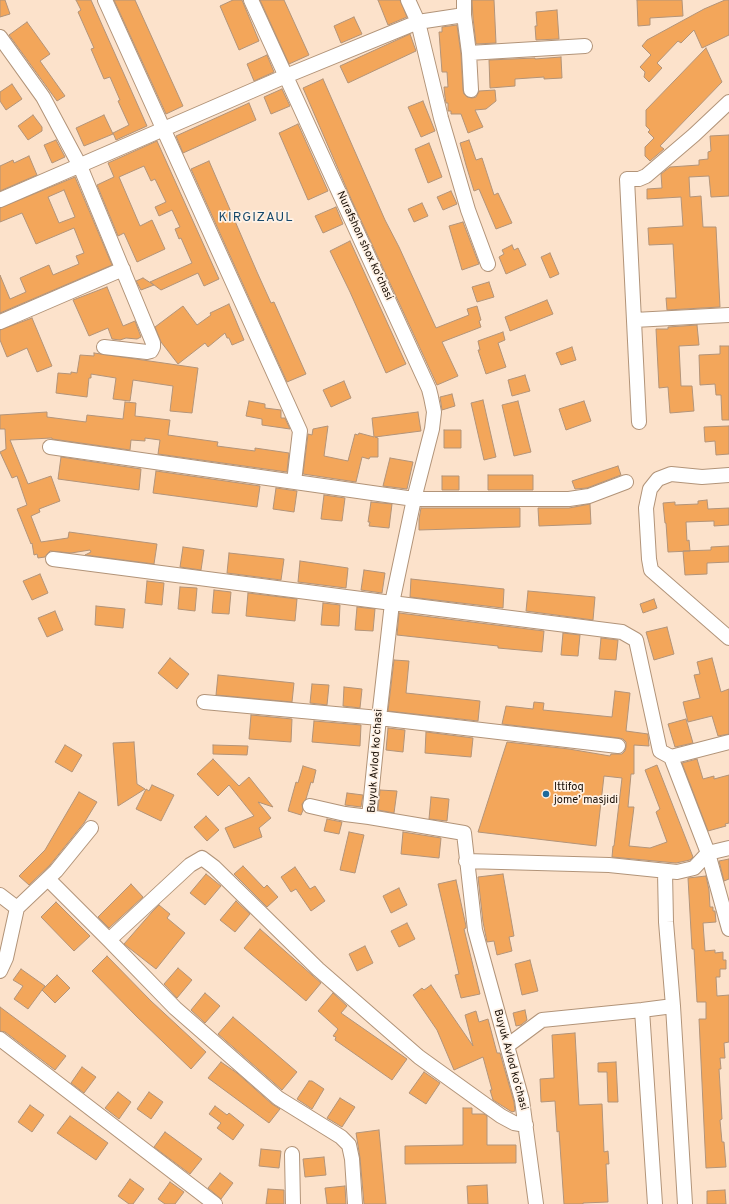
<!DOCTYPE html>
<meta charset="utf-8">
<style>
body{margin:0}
canvas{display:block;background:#fce2cb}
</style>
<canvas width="729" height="1204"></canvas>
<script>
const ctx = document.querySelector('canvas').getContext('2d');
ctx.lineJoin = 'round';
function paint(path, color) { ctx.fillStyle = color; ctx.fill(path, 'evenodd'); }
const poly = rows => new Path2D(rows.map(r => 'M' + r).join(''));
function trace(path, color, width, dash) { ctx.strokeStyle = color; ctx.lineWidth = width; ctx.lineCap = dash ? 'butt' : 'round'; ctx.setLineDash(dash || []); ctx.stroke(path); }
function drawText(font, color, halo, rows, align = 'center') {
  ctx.font = font + ' Overpass,sans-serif'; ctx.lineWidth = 3.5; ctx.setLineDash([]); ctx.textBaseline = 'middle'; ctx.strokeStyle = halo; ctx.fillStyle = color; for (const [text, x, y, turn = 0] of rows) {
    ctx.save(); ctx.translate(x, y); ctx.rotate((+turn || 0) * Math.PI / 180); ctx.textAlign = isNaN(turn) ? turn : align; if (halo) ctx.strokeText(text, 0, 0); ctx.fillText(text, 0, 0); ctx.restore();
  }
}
const building = poly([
 [0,0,5,0,10,14,0,17,0,0],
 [76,0,91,0,147,126,116,140,113,133,129,125,118,101,120,100,110,77,104,79,91,49,94,48,78,12,81,10,76,0],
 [114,0,135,0,183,106,166,114,114,0],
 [233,0,242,0,259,41,239,50,220,6,233,0],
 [260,0,284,0,309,55,289,64,260,0],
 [378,0,400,0,407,17,388,25,378,0],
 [472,0,494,0,496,43,476,44,473,18,472,0],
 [637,0,682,0,683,16,650,18,650,25,638,26,637,0],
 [725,0,729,0,729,35,702,48,694,30,681,43,678,41,657,63,662,68,649,82,644,77,645,72,640,67,651,55,642,46,647,40,704,9,725,0],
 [557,10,559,39,536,40,535,26,537,26,536,12,557,10],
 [354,17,362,34,341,43,334,26,354,17],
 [27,22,50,54,40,61,65,96,57,101,9,35,27,22],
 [457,25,461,54,463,90,464,94,467,97,472,98,476,97,479,91,495,90,496,101,486,109,475,110,483,127,468,133,461,114,451,114,451,111,448,111,448,103,446,103,445,97,444,87,448,87,447,72,442,72,439,32,442,32,442,27,457,25],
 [410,34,416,51,348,83,340,66,410,34],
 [706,48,722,82,660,146,664,149,650,161,645,156,645,147,654,138,648,132,650,130,646,126,646,110,706,48],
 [267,55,274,72,254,81,247,64,267,55],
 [561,57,562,78,544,79,544,77,515,79,515,86,490,88,489,60,535,58,535,59,561,57],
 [323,79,385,220,399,247,436,328,469,315,467,309,477,306,481,320,479,321,481,327,442,342,458,376,437,385,352,201,303,88,323,79],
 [12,84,22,99,6,110,0,101,0,92,12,84],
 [282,89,290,106,271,114,264,97,282,89],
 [423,101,435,131,421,137,408,107,423,101],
 [249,103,256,120,183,153,176,136,249,103],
 [33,115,42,127,42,131,28,140,18,126,33,115],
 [104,115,113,134,84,146,76,128,104,115],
 [298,124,328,191,308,200,279,133,298,124],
 [729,135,729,196,711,197,709,176,689,177,690,197,701,196,703,227,716,227,720,307,667,310,666,298,676,298,673,244,649,245,648,228,683,226,681,197,647,199,647,189,662,188,661,174,670,167,699,165,699,160,708,159,708,152,711,151,710,136,729,135],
 [56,140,65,157,52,163,44,145,56,140],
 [469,140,476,160,482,158,494,195,498,193,512,223,496,229,479,189,474,191,466,165,460,143,469,140],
 [157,141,219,279,204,286,198,273,161,290,150,282,192,263,181,238,179,239,175,229,180,227,172,210,159,216,155,207,166,202,155,179,151,181,144,166,119,177,140,226,152,220,165,249,137,262,124,233,118,236,97,185,114,177,108,163,157,141],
 [429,143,442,177,428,183,415,149,429,143],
 [29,156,37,175,0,191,0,166,13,160,14,163,29,156],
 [209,161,257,272,271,303,274,302,306,374,287,382,191,169,209,161],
 [75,177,112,265,0,313,0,275,10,299,26,292,20,278,49,265,53,275,79,264,76,256,84,253,74,228,36,244,22,213,0,222,0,208,75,177],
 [64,190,75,217,59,223,48,197,64,190],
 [451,191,457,204,443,210,437,197,451,191],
 [422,203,428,216,414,222,408,209,422,203],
 [336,207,343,224,323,233,315,216,336,207],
 [463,222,479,264,462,270,449,226,463,222],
 [350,241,406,364,386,373,350,292,330,251,350,241],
 [512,245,514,250,518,248,526,265,506,274,499,257,504,254,502,250,512,245],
 [550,253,559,274,550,278,541,257,550,253],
 [143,278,154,285,141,290,136,281,143,278],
 [489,282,494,297,477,302,472,287,489,282],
 [107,287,123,326,135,321,141,337,137,339,126,338,120,340,112,339,108,328,89,336,73,300,107,287],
 [547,300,553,314,510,331,505,317,547,300],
 [229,304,244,340,232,345,229,338,227,338,225,333,208,347,205,343,178,364,161,342,155,327,183,306,197,325,211,315,210,313,229,304],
 [32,318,52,366,37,372,27,348,7,357,0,340,0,330,32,318],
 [697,325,699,345,679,346,681,386,692,386,694,411,670,413,668,387,659,388,656,329,668,329,668,327,697,325],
 [503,332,505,340,498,343,506,367,486,374,478,350,480,350,478,341,503,332],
 [720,346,729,346,729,420,722,420,721,395,716,395,715,384,700,385,699,355,720,354,720,346],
 [572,347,576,360,561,365,556,353,572,347],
 [94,353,198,368,192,413,170,411,173,386,133,380,130,401,113,399,116,378,91,374,91,378,89,378,87,397,56,393,58,373,71,374,71,372,77,373,80,355,94,356,94,353],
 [525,375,530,391,512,396,508,380,525,375],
 [344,381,351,398,331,407,323,390,344,381],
 [452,394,455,406,442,410,440,397,452,394],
 [483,400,496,457,484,460,471,403,483,400],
 [249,401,265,404,265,408,281,410,281,418,285,418,290,429,262,425,262,419,246,416,249,401],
 [518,401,531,452,514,456,502,405,518,401],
 [584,401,591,421,566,430,559,409,584,401],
 [125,402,136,403,135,416,170,420,168,435,218,442,217,446,255,451,255,448,289,453,287,472,158,454,160,440,145,438,145,441,131,440,130,450,52,439,52,438,10,440,28,484,51,476,60,501,39,509,40,512,31,516,41,542,68,538,69,532,157,544,154,564,85,555,91,552,90,550,71,553,50,551,47,554,45,557,38,558,37,554,34,555,32,543,31,544,17,509,27,505,17,476,12,478,0,452,6,449,5,429,0,429,0,415,47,412,47,417,86,422,87,415,123,419,125,402],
 [418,412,421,431,375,437,378,438,378,457,370,457,369,459,362,457,356,482,303,474,308,434,312,435,313,429,328,426,324,456,348,461,355,434,358,435,359,433,374,437,372,418,418,412],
 [729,426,729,454,716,455,715,441,705,442,704,427,729,426],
 [444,430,461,430,461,448,444,448,444,430],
 [61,457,141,469,139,490,58,479,61,457],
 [390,458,413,462,407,489,383,486,390,458],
 [618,466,621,475,587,488,575,489,572,481,618,466],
 [156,471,260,486,257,507,153,493,156,471],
 [488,475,533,475,533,490,488,490,488,475],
 [442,476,459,476,459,490,442,490,442,476],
 [276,488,297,491,294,512,273,509,276,488],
 [324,495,345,498,342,521,321,519,324,495],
 [707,500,708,509,729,508,729,525,714,526,714,521,686,522,687,541,689,540,690,551,668,552,666,523,665,523,663,503,675,502,675,505,698,504,698,501,707,500],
 [371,502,392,504,389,528,369,526,370,522,368,522,371,502],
 [590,504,591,524,539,526,538,508,569,508,590,504],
 [421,508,520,508,520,527,419,530,419,519,421,508],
 [729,546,729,562,707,563,707,574,685,575,683,551,711,550,711,547,729,546],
 [183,547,204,550,201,570,180,567,183,547],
 [229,553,284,559,281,580,227,573,229,553],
 [300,561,348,568,346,588,298,582,300,561],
 [364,570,385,573,382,593,361,590,364,570],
 [40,574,48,593,32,600,23,581,40,574],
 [411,579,504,589,503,608,410,597,411,579],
 [147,581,164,583,162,605,145,603,147,581],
 [180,587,197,588,195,611,178,609,180,587],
 [214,590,231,592,229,614,212,613,214,590],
 [528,591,595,597,593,620,526,611,528,591],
 [248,593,297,599,295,621,246,616,248,593],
 [654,599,657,608,643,613,640,604,654,599],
 [323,603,340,605,339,626,321,625,323,603],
 [96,606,125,609,123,628,95,625,96,606],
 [357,607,375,609,373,631,355,630,357,607],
 [55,611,63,630,47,637,38,618,55,611],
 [399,613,544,631,542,652,498,648,498,646,397,635,399,613],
 [667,627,674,654,654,660,646,632,667,627],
 [563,633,580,635,578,656,561,655,563,633],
 [601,638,618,640,616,660,599,659,601,638],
 [170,658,189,674,177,689,158,673,170,658],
 [712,658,721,692,729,689,729,734,718,736,712,716,688,722,683,702,700,698,694,675,700,674,697,662,712,658],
 [394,660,409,661,406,693,480,701,478,721,388,711,394,660],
 [218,675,294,683,292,702,216,695,218,675],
 [312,684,329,685,327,705,310,703,312,684],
 [344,687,362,689,360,708,343,706,344,687],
 [615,691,630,693,626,731,648,734,648,735,649,746,634,745,634,774,631,774,628,807,634,807,629,846,650,848,667,842,656,812,660,809,645,770,657,765,693,857,690,860,676,863,612,857,613,846,614,846,622,778,604,776,596,846,478,832,507,742,569,749,610,756,611,754,622,754,625,751,626,747,626,742,623,739,619,738,502,724,506,706,533,709,534,702,544,703,543,710,612,717,615,691],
 [251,715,292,719,291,742,249,739,251,715],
 [686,719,693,743,675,747,668,724,686,719],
 [314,721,361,725,360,746,312,742,314,721],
 [388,728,405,730,403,752,386,750,388,728],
 [426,732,473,738,471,757,425,753,426,732],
 [134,742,137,784,145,789,118,806,113,743,134,742],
 [65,745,82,755,72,772,55,762,65,745],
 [213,745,248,746,247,755,213,754,213,745],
 [213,759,239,786,249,777,273,807,258,802,271,818,259,828,262,837,234,848,225,828,254,816,229,785,218,796,197,774,213,759],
 [697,759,703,779,714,776,714,779,729,775,729,823,725,824,726,826,708,831,682,763,697,759],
 [303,766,316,770,313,783,311,782,306,799,302,804,303,810,301,815,288,811,296,782,298,783,303,766],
 [152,785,174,795,161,821,136,809,146,789,149,791,152,785],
 [380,790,397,791,394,813,378,810,380,790],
 [79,792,97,802,84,823,50,865,29,885,19,876,45,850,79,792],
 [347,793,363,795,361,807,345,805,347,793],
 [431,797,449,799,447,821,429,819,431,797],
 [206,816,219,830,207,841,194,827,206,816],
 [327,819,342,822,339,834,324,831,327,819],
 [349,832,364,835,355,873,340,870,349,832],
 [403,832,441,838,439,858,401,854,403,832],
 [729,859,729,879,724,881,719,861,729,859],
 [243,866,264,888,267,885,278,897,267,907,234,874,243,866],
 [295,867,310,889,315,886,325,901,311,911,296,889,291,892,281,877,295,867],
 [206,874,221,886,205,905,190,893,206,874],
 [503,874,514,936,509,937,512,951,497,955,494,941,487,942,483,922,478,877,503,874],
 [706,876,709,890,710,907,713,907,713,911,715,911,716,922,703,923,705,951,715,950,715,953,723,952,723,960,726,960,726,969,720,969,720,977,716,977,717,996,729,995,729,1042,724,1043,725,1058,720,1058,721,1069,719,1069,722,1119,720,1120,722,1142,724,1142,726,1167,706,1168,699,1019,706,1019,706,1002,697,1002,694,949,692,949,688,878,706,876],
 [456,880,466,926,466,928,464,929,480,994,461,998,455,975,459,974,438,884,456,880],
 [131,884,143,897,109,928,98,917,131,884],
 [399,888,407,905,391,913,383,896,399,888],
 [236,901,250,914,235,932,220,920,236,901],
 [56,902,90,936,74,951,41,917,56,902],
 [159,905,170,914,167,918,185,933,156,969,124,944,152,912,159,905],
 [407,923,415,939,399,947,391,931,407,923],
 [260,929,321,983,306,1001,244,948,260,929],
 [365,946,373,963,357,971,349,954,365,946],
 [107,956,151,1001,206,1052,191,1069,137,1017,92,971,107,956],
 [530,960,538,991,522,995,515,964,530,960],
 [178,968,192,980,177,998,164,984,178,968],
 [21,969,45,986,28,1009,14,999,23,986,13,980,21,969],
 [57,975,70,988,55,1003,42,990,57,975],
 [431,985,473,1046,465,1015,476,1011,479,1022,488,1019,497,1053,500,1053,514,1102,515,1111,512,1112,493,1100,490,1090,492,1090,483,1057,454,1070,437,1030,413,995,422,988,424,990,431,985],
 [205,993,220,1006,205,1023,191,1010,205,993],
 [333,993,347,1006,341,1013,407,1059,392,1080,335,1040,336,1037,333,1036,338,1029,318,1011,333,993],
 [0,1007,66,1056,55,1070,5,1032,0,1031,0,1007],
 [525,1010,527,1020,521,1025,516,1026,513,1013,525,1010],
 [233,1017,297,1072,282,1090,218,1034,233,1017],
 [575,1033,579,1105,602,1104,604,1152,608,1151,609,1164,606,1164,608,1202,583,1203,583,1204,564,1204,559,1131,557,1132,555,1101,541,1102,540,1079,554,1078,552,1035,575,1033],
 [221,1062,237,1073,272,1104,280,1109,269,1123,208,1078,221,1062],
 [616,1062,618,1102,608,1102,607,1072,598,1072,598,1063,616,1062],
 [82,1067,96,1077,84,1093,71,1083,82,1067],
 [424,1072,440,1083,426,1104,409,1093,424,1072],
 [309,1081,312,1081,324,1089,312,1109,297,1099,309,1081],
 [118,1092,131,1102,119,1119,105,1108,118,1092],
 [149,1092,163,1102,151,1119,137,1109,149,1092],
 [340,1098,355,1107,342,1127,327,1118,340,1098],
 [30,1105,44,1115,32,1132,18,1122,30,1105],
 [215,1106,227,1115,229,1113,244,1125,233,1140,217,1128,221,1123,209,1114,215,1106],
 [463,1108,472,1108,472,1114,484,1114,487,1116,487,1145,516,1145,516,1163,405,1164,405,1146,463,1145,463,1108],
 [70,1116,108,1143,96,1160,57,1133,70,1116],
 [379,1130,386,1204,364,1204,360,1158,356,1133,379,1130],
 [165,1132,202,1159,190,1174,154,1147,165,1132],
 [261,1149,281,1151,279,1168,259,1166,261,1149],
 [324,1157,326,1175,305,1177,303,1159,324,1157],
 [220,1173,233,1183,221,1199,208,1188,220,1173],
 [130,1179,144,1189,133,1204,129,1204,118,1196,130,1179],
 [170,1182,184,1192,175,1204,165,1204,158,1199,170,1182],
 [487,1185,488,1204,468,1204,467,1186,487,1185],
 [345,1186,346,1204,327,1204,325,1188,345,1186],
 [268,1189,284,1190,284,1204,266,1204,268,1189],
 [725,1190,726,1204,707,1204,707,1191,725,1190]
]);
paint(building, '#f3a65a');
trace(building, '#b39479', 1);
const minor = poly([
 [105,0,300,431,294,482],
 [251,0,429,389,431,397,434,412,432,429,414,499,392,603,379,718,369,817,464,833,475,930,522,1100,536,1204],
 [408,0,418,22,441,118,468,210,488,264],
 [464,0,464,15,469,53,471,90],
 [0,37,43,97,80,166,153,343,153,347,151,351,147,352,104,347],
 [469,53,585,46],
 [0,200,286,76,418,22,464,15],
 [634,320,729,315],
 [0,322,123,269],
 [639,422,627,179,639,179,646,176,694,135,729,102],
 [50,447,414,499,569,499,589,496,626,482],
 [729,475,702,477,671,474,658,479,650,489,646,508,649,559,651,570,729,638],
 [53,559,392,603,622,632,636,640,660,751,671,757,708,853,729,929],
 [204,702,379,718,618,746],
 [671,757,729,742],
 [310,806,345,814,369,817],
 [466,861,609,865,677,872,694,868,708,853,729,848],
 [48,879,109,940,175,1008,278,1098,341,1137,349,1145,352,1159,355,1204],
 [0,895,17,908],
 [109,940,190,865,202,858,214,867,318,969,419,1057,501,1116,514,1123,526,1125],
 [0,971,6,958,17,908,56,871,91,828],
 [673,1006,685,1204],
 [642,1010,655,1204],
 [0,1039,215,1204],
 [507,1046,542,1020,642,1010,673,1006,666,922,665,872],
 [292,1154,293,1204]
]);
trace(minor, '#b29479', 16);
trace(minor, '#fff', 14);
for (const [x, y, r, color] of [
 [546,794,4,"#1c699c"]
]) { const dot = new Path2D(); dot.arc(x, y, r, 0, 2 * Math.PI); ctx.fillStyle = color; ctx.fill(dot); trace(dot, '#fff2e6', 1.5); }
drawText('11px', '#180e05', '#fff2e6', [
 ["Nurafshon shox ko'chasi",364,246,65],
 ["Buyuk Avlod koʻchasi",376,761,-86],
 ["Buyuk Avlod koʻchasi",510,1060,75]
]);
drawText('11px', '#180e05', '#fff2e6', [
 ["Ittifoq",554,788],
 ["jome’ masjidi",554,801]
], 'left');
ctx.letterSpacing = '1px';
drawText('13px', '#15486b', '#fff2e6', [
 ["KIRGIZAUL",256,218]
]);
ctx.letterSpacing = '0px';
</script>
